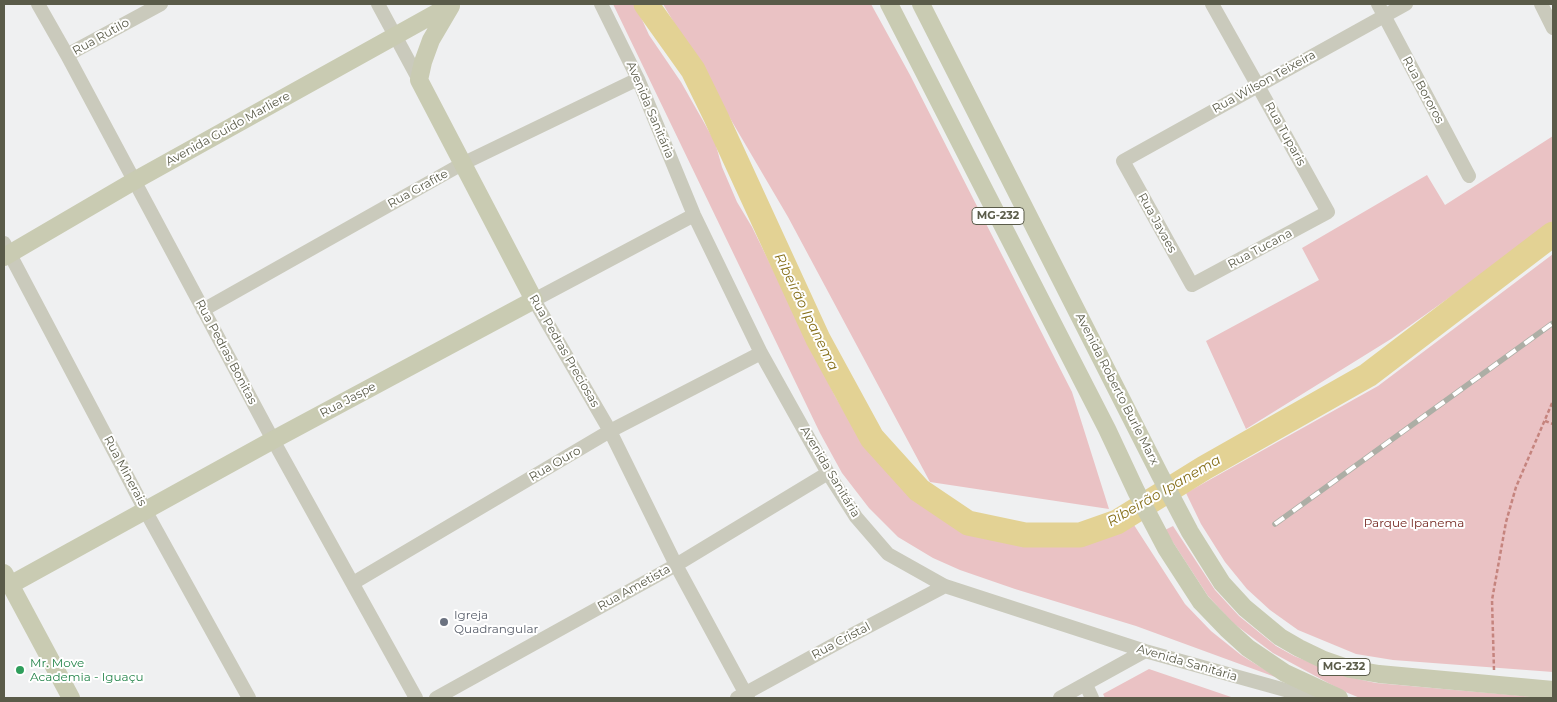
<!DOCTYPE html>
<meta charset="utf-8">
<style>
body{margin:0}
#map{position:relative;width:1557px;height:702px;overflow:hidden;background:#eff0f1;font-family:Montserrat,sans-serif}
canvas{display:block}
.frame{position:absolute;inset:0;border:5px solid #5a5b49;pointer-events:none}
</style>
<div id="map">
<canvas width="1557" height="702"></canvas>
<div class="frame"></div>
</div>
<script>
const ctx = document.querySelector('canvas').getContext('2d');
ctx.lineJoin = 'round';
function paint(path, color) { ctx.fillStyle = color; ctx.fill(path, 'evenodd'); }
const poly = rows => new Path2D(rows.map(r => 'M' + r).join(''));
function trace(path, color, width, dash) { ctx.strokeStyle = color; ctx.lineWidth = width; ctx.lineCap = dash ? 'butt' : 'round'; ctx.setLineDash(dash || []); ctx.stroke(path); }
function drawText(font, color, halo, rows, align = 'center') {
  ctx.font = font + ' Montserrat,sans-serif'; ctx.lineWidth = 4; ctx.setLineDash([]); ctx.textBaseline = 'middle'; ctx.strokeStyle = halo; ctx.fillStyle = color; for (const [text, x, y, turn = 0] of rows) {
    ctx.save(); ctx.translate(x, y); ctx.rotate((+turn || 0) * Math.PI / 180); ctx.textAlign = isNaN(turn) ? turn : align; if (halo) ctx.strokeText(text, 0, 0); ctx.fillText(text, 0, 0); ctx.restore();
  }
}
paint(poly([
 [613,4,635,4,649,35,681,82,715,142,722,167,737,202,752,227,835,396,853,427,913,494,946,520,972,534,1001,542,1030,544,1090,543,1134,525,1185,604,1211,631,1241,655,1278,678,1136,626,1015,589,960,570,933,558,898,537,869,508,842,473,820,433],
 [663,4,871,4,910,75,1072,392,1109,509,930,482,788,217],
 [1553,136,1553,224,1391,339,1246,429,1206,341,1319,280,1302,248,1427,175,1445,205],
 [1553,254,1553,672,1393,660,1356,654,1298,630,1270,610,1247,589,1225,562,1201,524,1186,493,1378,386],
 [1173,526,1215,590,1239,616,1276,646,1294,656,1348,677,1376,683,1546,698,1360,698,1343,691,1273,653,1233,623,1208,596,1165,530],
 [1149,669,1234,698,1105,698,1103,694]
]), '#eac2c4');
trace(poly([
 [646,4,693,70,716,117,818,339,872,438,919,490,968,523,1025,535,1080,535,1117,522,1204,468,1368,375,1553,234]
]), '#e3d294', 25);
trace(poly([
 [1545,421,1553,424],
 [1494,670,1492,600,1506,522,1516,487,1553,401]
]), '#c5847e', 2.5, [4, 2.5]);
trace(poly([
 [38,4,67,55,273,440,416,698],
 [378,4,419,80],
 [601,4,638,79,694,215,761,353,828,473,856,517,888,554,945,586,1145,651,1314,698],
 [1212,4,1258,86,1328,212,1192,285,1123,161,1258,86,1406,4],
 [1378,4,1469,176],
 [1541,4,1553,28],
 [67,55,161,4],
 [694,215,534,300,610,431,676,565,748,698],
 [4,243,145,510,249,698],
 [203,310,462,164,638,79],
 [353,583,610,431,761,353],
 [1086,685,1092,698],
 [436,698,676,565,828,473],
 [737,698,850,636,945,586],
 [1060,698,1145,651]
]), '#cacabc', 14);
trace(poly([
 [889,4,1107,429,1136,491,1166,548,1201,602,1227,629,1248,648,1285,673,1339,698],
 [921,4,1160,475,1190,532,1222,583,1245,608,1280,637,1299,648,1324,660,1350,669,1379,674,1553,690],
 [4,257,134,181,449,6],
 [4,573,71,698],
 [10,585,273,440,534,300,419,80,423,62,431,40,451,6]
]), '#c9cbb2', 18);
const rail = poly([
 [1275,524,1553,323]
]);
trace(rail, '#acaea5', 5.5);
trace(rail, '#fff', 4, [11]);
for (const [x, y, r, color] of [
 [444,622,5,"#6b7280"],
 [20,670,5,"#2e9e5b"]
]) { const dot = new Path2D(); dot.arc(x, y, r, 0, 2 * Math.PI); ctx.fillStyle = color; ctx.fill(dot); trace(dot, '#fff', 2); }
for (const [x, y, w] of [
 [998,216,52],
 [1344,667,52]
]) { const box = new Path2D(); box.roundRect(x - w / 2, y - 8.5, w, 17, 4); ctx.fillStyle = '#fff'; ctx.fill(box); trace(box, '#5a5b49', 1); }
drawText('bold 11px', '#5a5b49', null, [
 ["MG-232",998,216],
 ["MG-232",1344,667]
]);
drawText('12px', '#5a5b49', '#fff', [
 ["Rua Rutilo",101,37,-29],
 ["Rua Wilson Teixeira",1264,82,-29],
 ["Rua Bororos",1423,90,62],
 ["Avenida Sanitária",650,110,67],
 ["Avenida Guido Marliere",228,129,-29],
 ["Rua Tuparis",1285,134,61],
 ["Rua Grafite",418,189,-29],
 ["Rua Javaes",1157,223,61],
 ["Rua Tucana",1260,249,-28],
 ["Rua Pedras Preciosas",564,351,60],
 ["Rua Pedras Bonitas",226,352,62],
 ["Avenida Roberto Burle Marx",1117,389,63],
 ["Rua Jaspe",348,400,-28],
 ["Rua Ouro",555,464,-30],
 ["Rua Minerais",125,471,62],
 ["Avenida Sanitária",830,472,59],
 ["Rua Ametista",634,588,-29],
 ["Rua Cristal",841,641,-28],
 ["Avenida Sanitária",1187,663,16]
]);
drawText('12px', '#752821', '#fff', [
 ["Parque Ipanema",1414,523]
]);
drawText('12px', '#5b616d', '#fff', [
 ["Igreja",454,615],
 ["Quadrangular",454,629]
], 'left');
drawText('12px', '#27864d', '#fff', [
 ["Mr. Move",30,663],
 ["Academia - Iguaçu",30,677]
], 'left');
drawText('italic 14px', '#866f1a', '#fff', [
 ["Ribeirão Ipanema",806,312,64],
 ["Ribeirão Ipanema",1164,491,-30]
]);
</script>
